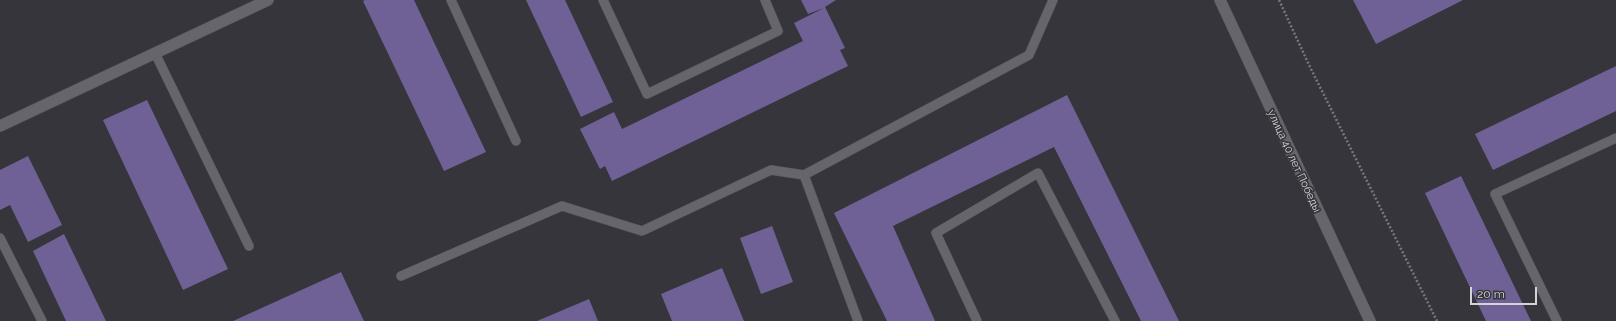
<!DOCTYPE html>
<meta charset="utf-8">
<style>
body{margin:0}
#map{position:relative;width:1616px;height:321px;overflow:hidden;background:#36353b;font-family:Raleway,sans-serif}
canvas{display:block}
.scale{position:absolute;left:1470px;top:287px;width:67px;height:18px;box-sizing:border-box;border:2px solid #d4d4d7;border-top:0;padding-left:5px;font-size:12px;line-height:14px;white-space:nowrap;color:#d4d4d7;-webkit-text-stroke:3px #36353b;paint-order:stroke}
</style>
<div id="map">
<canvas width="1616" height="321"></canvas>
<div class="scale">20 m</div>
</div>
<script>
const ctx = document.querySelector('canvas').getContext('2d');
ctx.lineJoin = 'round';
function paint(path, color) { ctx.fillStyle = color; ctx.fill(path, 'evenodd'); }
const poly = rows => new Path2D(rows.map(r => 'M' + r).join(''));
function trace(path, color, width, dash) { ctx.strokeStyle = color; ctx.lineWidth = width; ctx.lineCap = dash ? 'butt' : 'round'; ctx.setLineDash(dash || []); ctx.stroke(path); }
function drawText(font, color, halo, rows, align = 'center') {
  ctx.font = font + ' Raleway,sans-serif'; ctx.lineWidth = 3.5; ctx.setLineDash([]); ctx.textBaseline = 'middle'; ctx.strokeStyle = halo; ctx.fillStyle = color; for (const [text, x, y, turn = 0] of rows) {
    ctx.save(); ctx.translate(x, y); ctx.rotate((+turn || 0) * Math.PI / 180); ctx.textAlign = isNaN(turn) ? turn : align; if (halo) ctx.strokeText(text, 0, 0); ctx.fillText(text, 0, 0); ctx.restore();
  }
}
paint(poly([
 [365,0,414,0,486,152,444,171,363,1],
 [526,0,565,0,613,102,581,117],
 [801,0,836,0,825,7,845,48,840,50,848,66,612,181,605,166,600,169,580,129,614,112,622,129,803,41,794,23,824,8,808,14],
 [1353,0,1463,0,1376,44],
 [1616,66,1616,111,1493,170,1475,134],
 [1067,95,1179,321,1141,321,1054,147,893,226,935,321,887,321,834,213],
 [147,100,228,269,183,290,103,120],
 [28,156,62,225,28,242,10,205,0,210,0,170],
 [1461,176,1531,321,1486,321,1425,193],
 [772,226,793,282,761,294,740,238],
 [64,234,106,321,66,321,33,251],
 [722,268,744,321,672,321,661,294],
 [341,272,364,321,233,321],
 [589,299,598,321,537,321]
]), '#6f6195');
const service = poly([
 [451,0,516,141],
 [603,0,647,94,778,31,765,0],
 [155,53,249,246],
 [0,238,42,321],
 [401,276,562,206,642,231,771,170,804,175],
 [858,321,804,175,1029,55,1053,0],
 [977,321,936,233,1038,173,1115,321],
 [1557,321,1495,194,1616,138]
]);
const minor = poly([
 [1220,0,1370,321],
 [0,126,268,0]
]);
trace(service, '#555458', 10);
trace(minor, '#555458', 12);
trace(poly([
 [1279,0,1310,67,1437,321]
]), '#78787c', 2.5, [2, 2]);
trace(service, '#66656b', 9);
trace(minor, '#66656b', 11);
drawText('11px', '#d4d4d7', '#36353b', [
 ["улица 40 лет Победы",1294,161,65]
]);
</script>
